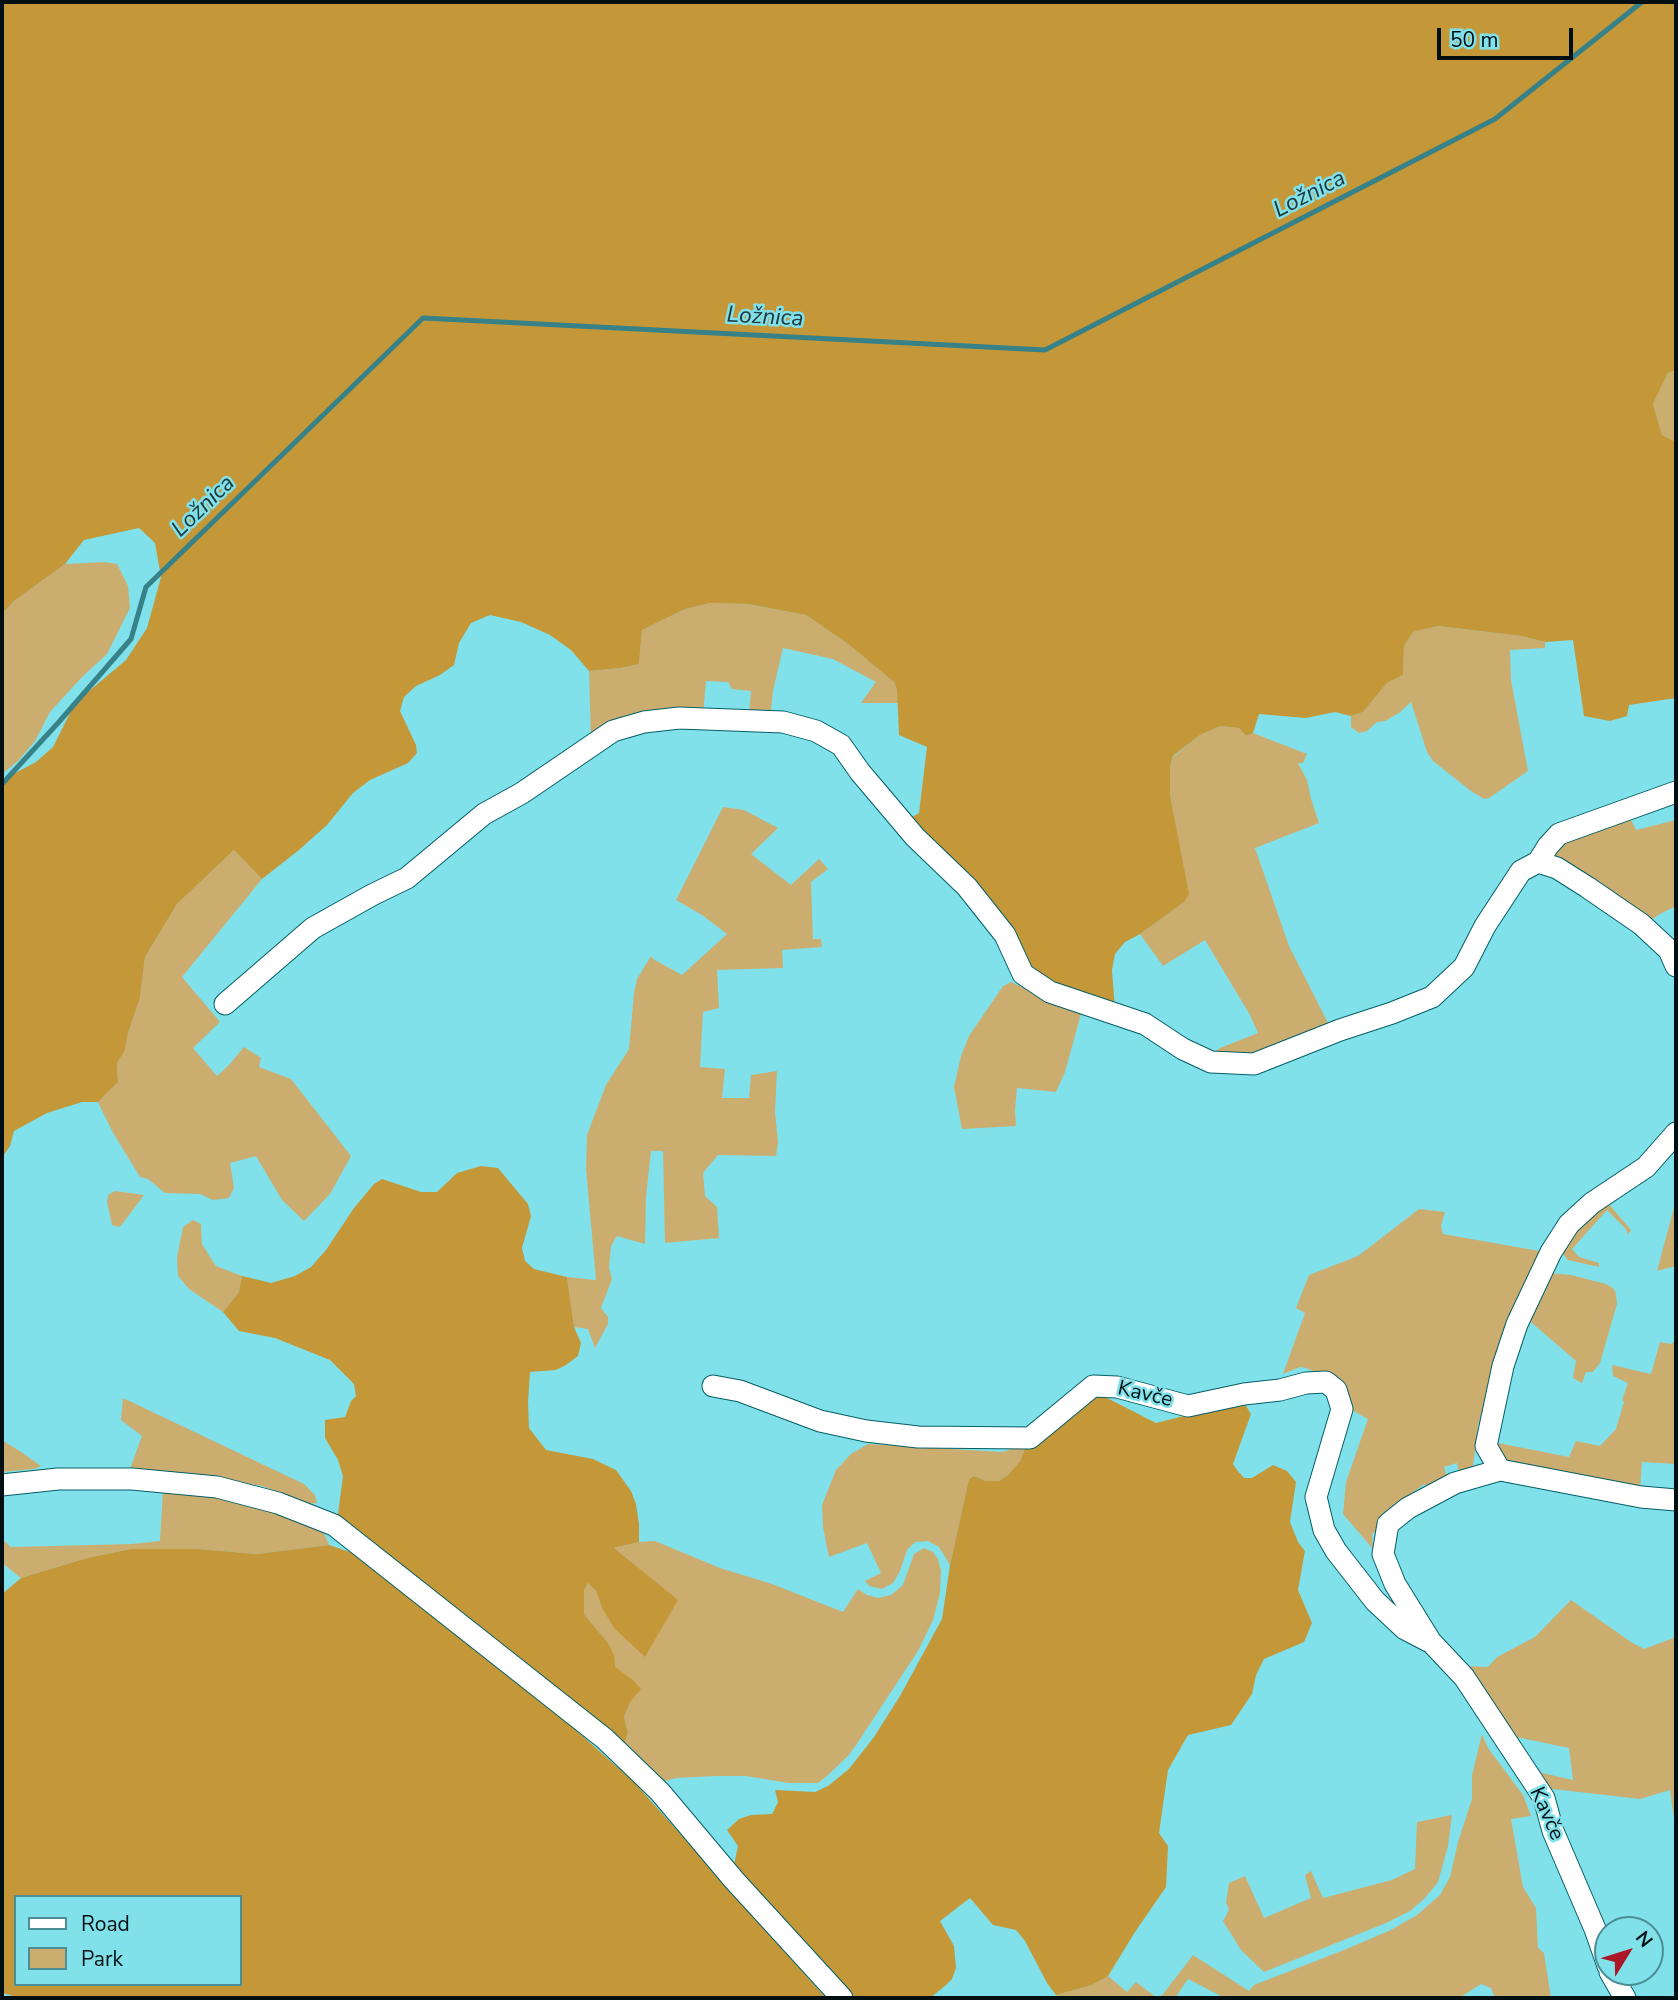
<!DOCTYPE html>
<meta charset="utf-8">
<style>
body{margin:0}
#map{position:relative;width:1678px;height:2000px;overflow:hidden;background:#81e1eb;font-family:"Nunito Sans",sans-serif}
canvas{display:block}
.frame{position:absolute;inset:0;border:4px solid #001012;pointer-events:none}
.legend{position:absolute;left:14px;top:1895px;width:228px;height:91px;box-sizing:border-box;background:#81e1eb;border:2px solid #4d8d94;margin:0;padding:9px 12px;list-style:none;font-size:21px;color:#001012}
.legend li{display:flex;align-items:center;gap:14px;height:35px}
.legend b{width:35px;border:2px solid #4d8d94}
.north{position:absolute;left:1594px;top:1916px;width:70px;height:70px;box-sizing:border-box;background:#81e1eb;border:2px solid #4d8d94;border-radius:50%;rotate:52deg;font-size:19px;font-weight:700;line-height:28px;text-align:center;color:#001012}
.north::after{content:'';display:block;margin:auto;width:24px;height:32px;background:#ab1726;clip-path:polygon(50% 0,100% 100%,50% 72%,0 100%)}
.scale{position:absolute;left:1437px;top:28px;width:136px;height:32px;box-sizing:border-box;border:4px solid #001012;border-top:0;padding-left:9px;font-size:21px;line-height:24px;white-space:nowrap;color:#001012;-webkit-text-stroke:5px #81e1eb;paint-order:stroke}
</style>
<div id="map">
<canvas width="1678" height="2000"></canvas>
<div class="frame"></div>
<ul class="legend">
<li><b style="height:9px;background:#fff"></b>Road</li>
<li><b style="height:19px;background:#ccad70"></b>Park</li>
</ul>
<div class="north">N</div>
<div class="scale">50 m</div>
</div>
<script>
const ctx = document.querySelector('canvas').getContext('2d');
ctx.lineJoin = 'round';
function paint(path, color) { ctx.fillStyle = color; ctx.fill(path, 'evenodd'); }
const poly = rows => new Path2D(rows.map(r => 'M' + r).join(''));
function trace(path, color, width, dash) { ctx.strokeStyle = color; ctx.lineWidth = width; ctx.lineCap = dash ? 'butt' : 'round'; ctx.setLineDash(dash || []); ctx.stroke(path); }
function drawText(font, color, halo, rows, align = 'center') {
  ctx.font = font + ' "Nunito Sans",sans-serif'; ctx.lineWidth = 5; ctx.setLineDash([]); ctx.textBaseline = 'middle'; ctx.strokeStyle = halo; ctx.fillStyle = color; for (const [text, x, y, turn = 0] of rows) {
    ctx.save(); ctx.translate(x, y); ctx.rotate((+turn || 0) * Math.PI / 180); ctx.textAlign = isNaN(turn) ? turn : align; if (halo) ctx.strokeText(text, 0, 0); ctx.fillText(text, 0, 0); ctx.restore();
  }
}
paint(poly([
 [1676,370,1676,442,1662,435,1653,404,1668,373],
 [104,562,117,564,128,586,130,608,107,654,82,677,50,712,35,741,18,761,2,774,2,614,14,601,65,564],
 [710,603,748,604,806,615,848,644,894,682,897,690,898,703,861,703,876,682,833,659,783,648,773,691,770,719,749,715,751,691,732,689,728,682,706,681,703,715,591,741,589,671,621,668,639,664,642,630,685,609],
 [1438,626,1522,636,1545,642,1545,648,1510,650,1511,680,1528,771,1489,798,1484,799,1471,791,1433,761,1427,752,1411,702,1399,713,1385,721,1377,722,1367,731,1359,733,1351,727,1351,716,1363,712,1387,683,1403,675,1404,646,1413,632],
 [1220,726,1239,728,1246,736,1253,733,1307,754,1303,763,1298,763,1307,780,1311,799,1319,823,1255,848,1289,946,1329,1025,1249,1057,1209,1056,1220,1048,1258,1033,1250,1015,1205,940,1163,966,1140,934,1184,902,1187,886,1170,795,1170,767,1173,757,1200,735],
 [723,807,744,810,778,828,751,854,791,885,819,859,828,869,811,882,813,939,821,939,822,947,782,950,783,968,717,970,719,1008,703,1012,700,1067,725,1069,722,1098,749,1098,751,1075,777,1071,775,1112,778,1142,776,1156,718,1155,703,1173,705,1196,717,1207,719,1238,665,1243,663,1151,651,1151,646,1197,645,1244,617,1236,611,1246,609,1268,612,1279,601,1308,608,1317,608,1324,595,1348,588,1329,574,1327,567,1277,596,1280,586,1169,587,1135,606,1085,629,1049,634,993,637,979,651,956,653,959,682,975,727,934,702,915,676,900],
 [1630,818,1636,830,1676,820,1676,906,1660,914,1642,926,1552,859,1558,843],
 [234,850,262,879,182,977,220,1022,193,1048,217,1076,229,1065,244,1047,261,1058,259,1067,291,1079,351,1156,330,1194,304,1221,282,1200,256,1156,230,1163,234,1188,229,1198,213,1200,200,1194,165,1193,148,1179,140,1177,112,1131,98,1102,118,1082,117,1063,125,1050,128,1033,140,998,145,957,177,904],
 [1011,982,1051,1001,1082,1010,1065,1072,1056,1092,1017,1088,1015,1110,1016,1126,962,1129,954,1087,961,1056,969,1036,1003,986],
 [115,1191,144,1195,120,1227,112,1225,107,1202,108,1195],
 [1676,1200,1676,1266,1657,1271],
 [1606,1201,1631,1230,1628,1235,1626,1229,1607,1210,1572,1249,1579,1257,1599,1263,1599,1267,1568,1260,1561,1252,1570,1234],
 [1419,1209,1445,1212,1441,1226,1443,1234,1545,1252,1488,1392,1478,1425,1473,1466,1460,1477,1457,1463,1444,1467,1448,1480,1429,1488,1424,1484,1393,1507,1379,1529,1372,1534,1373,1549,1343,1514,1346,1482,1368,1419,1348,1408,1346,1385,1326,1371,1313,1371,1306,1368,1300,1367,1283,1374,1305,1313,1296,1308,1309,1275,1358,1256],
 [193,1220,201,1224,202,1244,216,1266,242,1276,239,1292,223,1312,189,1289,178,1276,177,1257,183,1227],
 [1549,1273,1571,1275,1606,1284,1613,1288,1616,1293,1617,1304,1600,1363,1593,1372,1586,1372,1582,1383,1573,1378,1576,1361,1525,1317],
 [1676,1340,1676,1464,1642,1462,1640,1492,1513,1470,1488,1441,1569,1457,1576,1441,1600,1446,1616,1429,1624,1402,1622,1400,1628,1383,1613,1376,1612,1365,1651,1374,1660,1342,1671,1344],
 [123,1398,304,1484,315,1495,317,1503,308,1504,262,1486,215,1478,130,1469,142,1436,121,1420],
 [2,1440,21,1452,41,1466,34,1469,2,1472],
 [868,1444,1002,1452,1027,1444,1020,1461,1008,1475,999,1481,986,1481,974,1476,969,1479,950,1565,939,1547,928,1541,915,1542,907,1550,900,1571,893,1583,882,1589,869,1586,865,1581,881,1573,867,1543,829,1557,823,1527,822,1505,836,1470,851,1454],
 [163,1490,215,1496,279,1513,324,1533,329,1545,257,1554,197,1549,131,1549,87,1558,21,1578,2,1563,2,1539,11,1547,132,1544,160,1541],
 [655,1541,720,1568,772,1584,843,1612,858,1589,867,1595,878,1598,891,1595,903,1585,914,1554,924,1548,933,1552,938,1559,941,1571,940,1593,933,1620,918,1651,860,1739,849,1755,827,1776,818,1783,789,1783,745,1776,716,1776,676,1778,661,1782,624,1745,628,1733,624,1717,630,1702,633,1680,615,1668,608,1643,584,1614,584,1590,588,1583,596,1591,602,1608,645,1656,677,1600,614,1548,639,1542],
 [1571,1600,1631,1642,1644,1649,1676,1637,1676,1834,1670,1790,1640,1799,1544,1788,1467,1666,1488,1667,1497,1657,1535,1637],
 [1516,1737,1569,1748,1573,1780,1542,1773,1525,1753],
 [1482,1734,1488,1748,1523,1795,1531,1816,1511,1819,1523,1887,1536,1908,1538,1948,1544,1953,1551,1998,1495,1998,1491,1988,1481,1984,1459,1998,1225,1998,1188,1979,1175,1998,1160,1998,1193,1955,1249,1991,1254,1985,1344,1950,1391,1930,1417,1915,1440,1895,1450,1877,1458,1842,1472,1799,1472,1775],
 [1452,1815,1448,1846,1438,1882,1425,1898,1410,1911,1386,1923,1264,1972,1241,1950,1223,1921,1229,1910,1226,1902,1229,1883,1245,1876,1264,1918,1311,1898,1305,1875,1311,1871,1323,1898,1392,1880,1415,1869,1417,1822],
 [1108,1976,1127,1992,1136,1982,1157,1998,1058,1998,1056,1995,1092,1985]
]), '#ccad70');
paint(poly([
 [2,2,1676,2,1676,370,1668,373,1653,404,1662,435,1676,442,1676,698,1629,705,1627,716,1610,721,1584,716,1573,640,1545,642,1522,636,1438,626,1413,632,1404,646,1403,675,1387,683,1363,712,1351,716,1335,712,1306,718,1259,714,1253,733,1246,736,1239,728,1220,726,1200,735,1173,756,1170,767,1170,795,1189,894,1184,902,1140,934,1125,942,1115,954,1112,970,1115,1010,1045,983,904,822,919,813,927,747,899,735,897,690,894,682,848,644,806,615,748,604,710,603,685,609,642,630,639,664,621,668,589,671,571,650,550,635,521,622,490,615,471,623,459,643,454,665,440,675,416,686,404,697,400,711,416,745,417,753,408,763,370,780,353,793,327,825,299,850,262,879,234,850,177,904,145,957,140,998,128,1033,125,1050,117,1063,118,1082,98,1102,82,1102,47,1113,14,1131,10,1146,2,1158,2,783,6,778,36,762,53,747,75,703,126,660,147,628,161,577,155,543,139,528,84,540,65,564,14,601,2,614],
 [481,1166,498,1168,528,1204,531,1216,522,1248,525,1261,534,1269,567,1277,574,1327,581,1343,578,1356,566,1365,556,1370,530,1372,528,1402,529,1428,546,1450,593,1459,616,1470,631,1491,636,1504,639,1524,639,1542,614,1548,678,1600,645,1657,615,1629,602,1608,596,1591,588,1583,584,1590,584,1614,608,1643,614,1655,615,1667,633,1680,641,1689,630,1702,624,1717,628,1733,624,1745,337,1521,343,1476,338,1460,325,1438,325,1420,345,1417,351,1401,356,1396,354,1384,330,1360,275,1338,239,1331,223,1312,239,1292,242,1276,271,1283,295,1276,311,1267,326,1250,354,1208,374,1184,382,1179,421,1192,437,1192,457,1173],
 [1090,1394,1107,1398,1156,1423,1243,1401,1251,1414,1233,1464,1237,1470,1244,1478,1252,1478,1273,1465,1287,1471,1296,1482,1290,1522,1298,1542,1305,1551,1298,1590,1312,1623,1304,1642,1264,1659,1256,1675,1252,1694,1231,1725,1188,1735,1168,1770,1159,1833,1168,1846,1166,1887,1135,1932,1108,1976,1092,1985,1056,1995,1047,1983,1025,1941,1016,1930,993,1925,970,1898,940,1921,954,1946,956,1968,952,1979,946,1985,930,1998,854,1998,825,1970,734,1865,738,1846,727,1830,739,1819,751,1815,772,1814,778,1802,775,1790,815,1792,828,1786,849,1769,874,1737,900,1696,942,1619,950,1565,969,1479,974,1476,986,1481,999,1481,1008,1475,1020,1461,1027,1444],
 [329,1545,359,1555,535,1694,634,1782,826,1998,20,1998,2,1993,2,1594,21,1578,87,1558,131,1549,197,1549,257,1554],
 [16,1897,240,1897,240,1984,16,1984]
]), '#c49838');
trace(poly([
 [2,784,58,723,131,639,146,587,423,318,1045,350,1495,119,1642,2]
]), '#378188', 5);
const minor = poly([
 [1538,862,1548,846,1559,834,1676,792],
 [225,1004,313,928,372,895,407,878,484,814,522,793,613,731,644,722,679,718,783,722,816,731,841,745,860,772,915,837,967,887,1005,935,1023,974,1050,992,1145,1024,1183,1049,1211,1062,1254,1064,1340,1030,1392,1013,1432,997,1464,967,1485,926,1521,871,1538,862,1557,868,1587,887,1641,924,1669,950,1676,966],
 [1676,1133,1646,1167,1592,1203,1569,1224,1551,1252,1517,1324,1503,1366,1486,1446,1500,1470,1641,1497,1676,1500],
 [713,1386,740,1391,820,1421,866,1431,918,1437,1030,1438,1093,1386,1117,1387,1188,1406,1244,1394,1280,1390,1306,1383,1326,1382,1336,1390,1342,1409,1316,1497,1324,1530,1336,1551,1375,1601,1405,1629,1432,1643,1464,1677,1544,1798,1553,1831,1595,1929,1608,1966],
 [2,1485,58,1479,132,1479,217,1487,278,1503,334,1525,605,1739,660,1792,734,1880,842,1998],
 [1431,1642,1395,1584,1383,1554,1388,1524,1408,1508,1455,1483,1500,1470],
 [1610,1972,1625,1998]
]);
trace(minor, '#045e65', 23);
trace(minor, '#fff', 21);
drawText('21px', '#001012', '#81e1eb', [
 ["Kavče",1145,1395,13],
 ["Kavče",1546,1814,66]
]);
drawText('italic 23px', '#223a3d', '#81e1eb', [
 ["Ložnica",1310,195,-27],
 ["Ložnica",765,318,3],
 ["Ložnica",204,507,-44]
]);
</script>
